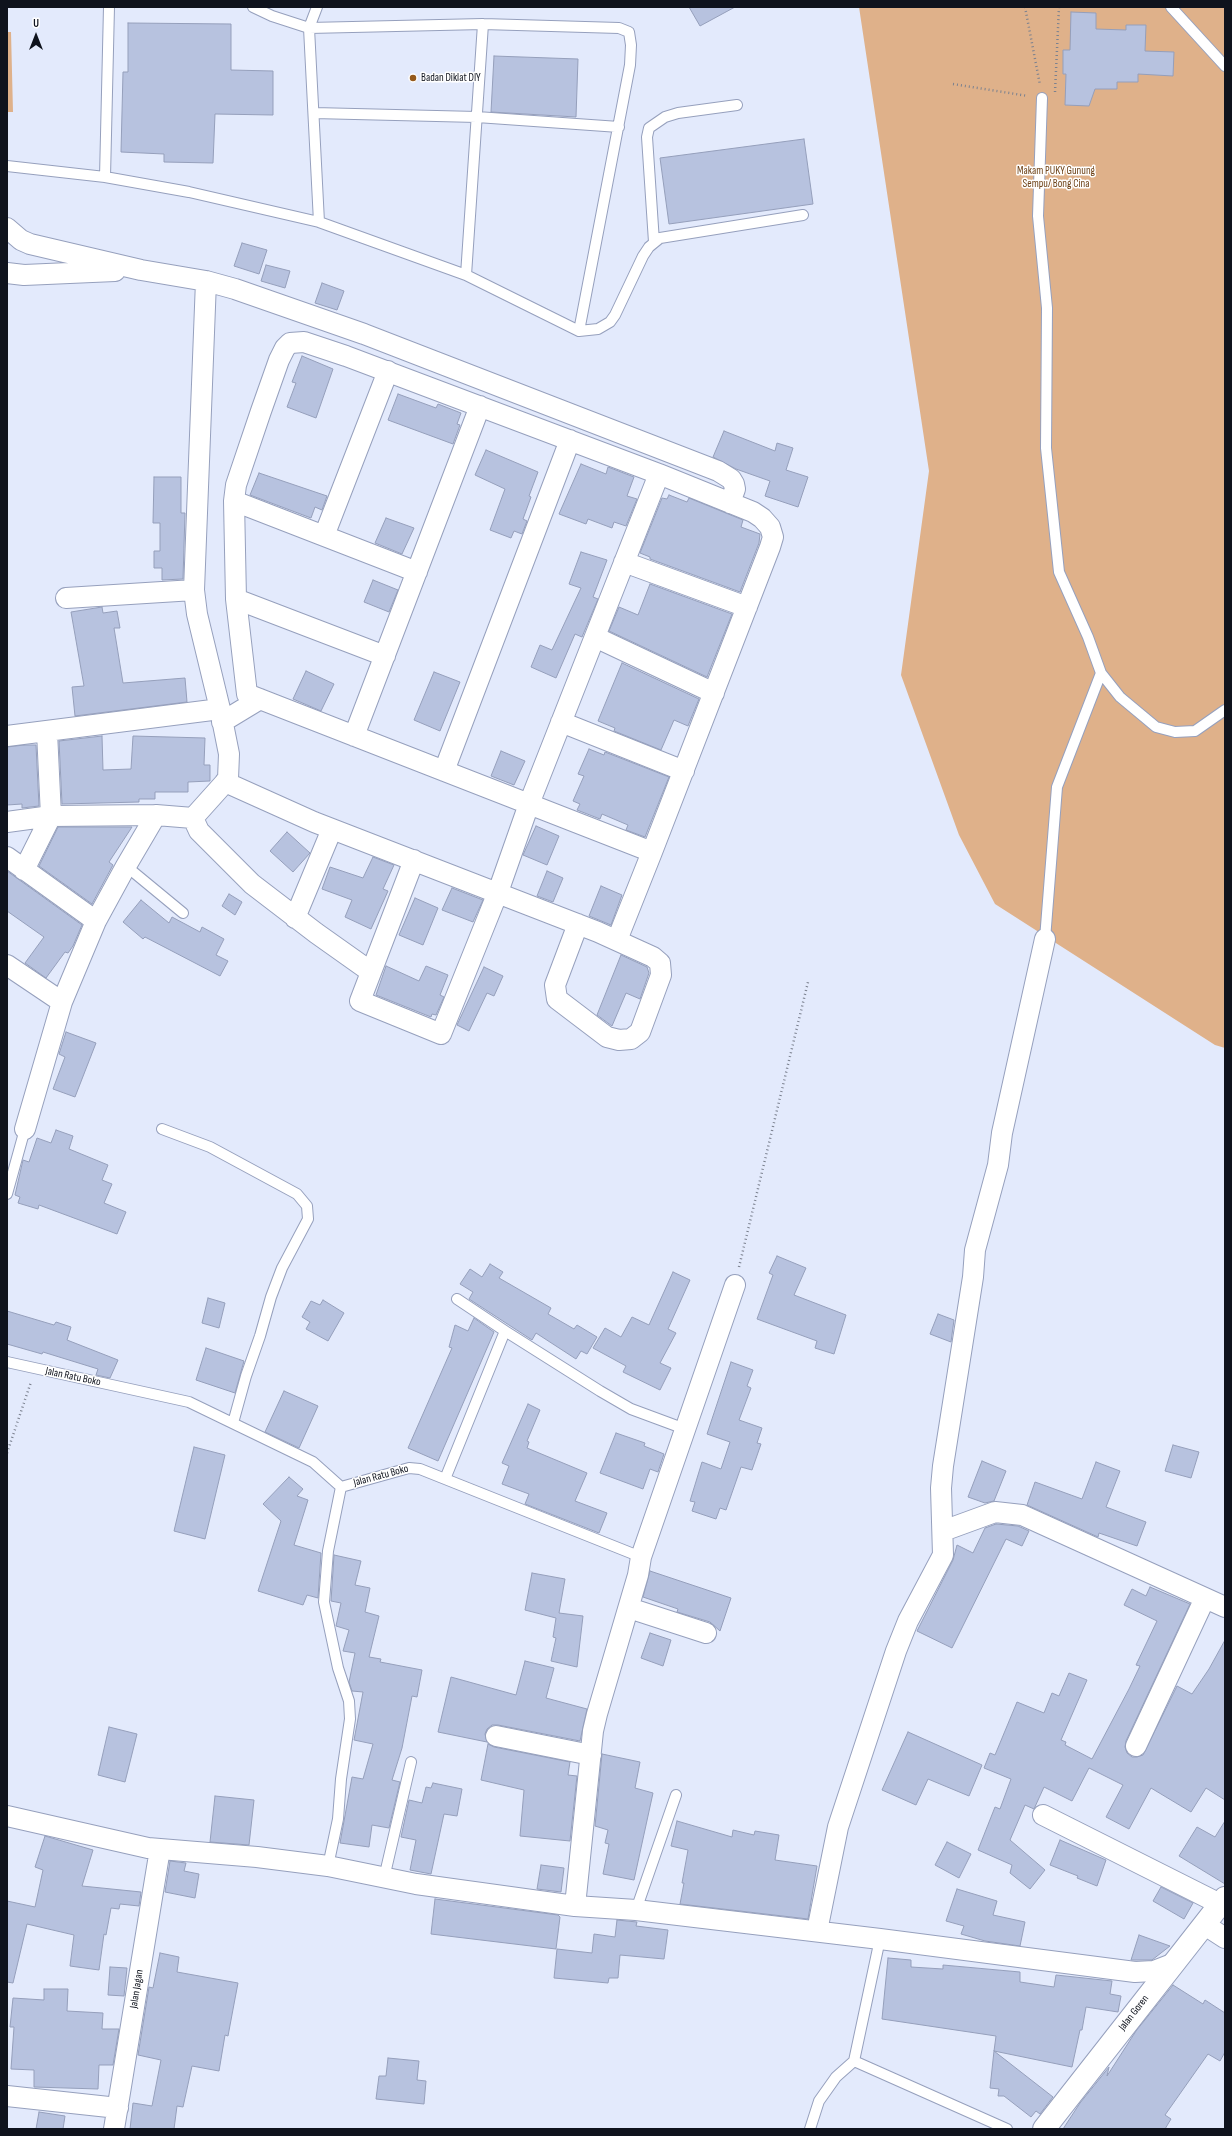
<!DOCTYPE html>
<style>
body{margin:0}
#map{position:relative;width:1232px;height:2136px;overflow:hidden;background:#e3eafc;font-family:"Sofia Sans Condensed",sans-serif}
canvas{display:block}
.frame{position:absolute;inset:0;border:8px solid #0f131d;pointer-events:none}
.north{position:absolute;left:16px;top:16px;width:40px;height:40px;-webkit-text-stroke:3px #fff;paint-order:stroke;rotate:0deg;font-size:11px;font-weight:700;line-height:16px;text-align:center;color:#0f131d}
.north::after{content:'';display:block;margin:auto;width:14px;height:18px;background:#0f131d;clip-path:polygon(50% 0,100% 100%,50% 72%,0 100%)}
</style>
<div id="map">
<canvas width="1232" height="2136"></canvas>
<div class="frame"></div>
<div class="north">U</div>
</div>
<script>
const ctx = document.querySelector('canvas').getContext('2d');
ctx.lineJoin = 'round';
function paint(path, color) { ctx.fillStyle = color; ctx.fill(path, 'evenodd'); }
const poly = rows => new Path2D(rows.map(r => 'M' + r).join(''));
function trace(path, color, width, dash) { ctx.strokeStyle = color; ctx.lineWidth = width; ctx.lineCap = dash ? 'butt' : 'round'; ctx.setLineDash(dash || []); ctx.stroke(path); }
function drawText(font, color, halo, rows, align = 'center') {
  ctx.font = font + ' "Sofia Sans Condensed",sans-serif'; ctx.lineWidth = 3; ctx.setLineDash([]); ctx.textBaseline = 'middle'; ctx.strokeStyle = halo; ctx.fillStyle = color; for (const [text, x, y, turn = 0] of rows) {
    ctx.save(); ctx.translate(x, y); ctx.rotate((+turn || 0) * Math.PI / 180); ctx.textAlign = isNaN(turn) ? turn : align; if (halo) ctx.strokeText(text, 0, 0); ctx.fillText(text, 0, 0); ctx.restore();
  }
}
paint(poly([
 [859,7,1225,7,1225,1048,1215,1045,995,904,959,835,901,675,929,471],
 [7,32,11,32,13,112,7,112]
]), '#dfb18a');
const building = poly([
 [689,7,735,7,700,26,689,7],
 [1071,12,1096,13,1096,29,1126,30,1126,25,1146,25,1145,51,1174,52,1173,76,1138,74,1138,82,1117,82,1117,89,1095,89,1089,106,1065,105,1066,74,1063,74,1063,50,1070,50,1071,12],
 [128,23,231,24,231,70,273,71,273,115,215,114,213,163,164,162,164,154,121,152,123,72,128,72,128,23],
 [494,56,578,59,576,117,491,112,494,56],
 [804,139,813,204,669,224,660,158,804,139],
 [242,243,267,250,259,274,234,266,242,243],
 [266,265,290,271,285,288,261,281,266,265],
 [322,283,344,291,337,310,315,303,322,283],
 [302,356,333,369,316,418,287,407,296,383,292,382,302,356],
 [398,394,436,408,438,404,461,413,457,424,460,425,453,444,388,420,398,394],
 [724,431,775,451,777,443,793,448,786,470,808,477,798,507,765,496,770,481,736,469,713,457,724,431],
 [486,450,538,472,529,496,531,497,523,519,527,521,522,534,514,531,511,538,490,530,505,489,475,475,486,450],
 [581,464,606,474,608,467,634,477,627,496,637,499,626,526,614,522,612,528,588,519,586,524,559,514,581,464],
 [259,473,327,496,322,510,315,507,311,518,250,495,259,473],
 [154,477,181,477,181,513,185,513,183,579,162,580,162,568,154,568,154,551,160,551,160,523,153,523,154,477],
 [669,495,687,502,689,498,743,520,741,527,760,534,759,543,740,592,650,559,650,557,640,553,662,498,667,499,669,495],
 [386,518,414,528,402,554,375,543,386,518],
 [581,552,607,560,593,597,598,599,582,637,575,634,556,678,531,667,540,645,552,650,581,588,569,584,581,552],
 [373,580,398,590,389,612,364,602,373,580],
 [650,584,732,614,707,677,609,631,619,607,638,615,650,584],
 [102,607,103,613,117,611,120,628,114,628,123,683,185,678,187,702,75,716,72,687,84,686,71,612,102,607],
 [622,663,699,699,688,726,674,720,661,750,614,731,615,728,598,721,622,663],
 [306,671,334,684,321,711,293,699,306,671],
 [434,672,460,682,440,731,414,720,434,672],
 [102,736,103,770,131,769,133,736,205,738,204,765,210,765,210,781,188,782,188,792,155,792,155,799,139,799,139,802,62,804,59,741,102,736],
 [24,745,36,745,39,806,22,808,22,804,7,805,7,747,24,745],
 [589,749,604,755,605,752,669,777,645,837,626,830,628,825,602,814,600,819,577,810,580,804,573,801,584,776,578,774,589,749],
 [501,751,525,761,514,785,491,776,501,751],
 [536,826,559,836,547,865,523,855,536,826],
 [58,827,132,827,109,862,113,865,92,904,39,866,58,827],
 [287,832,310,853,293,872,270,851,287,832],
 [373,857,394,865,383,889,388,891,371,929,345,917,352,900,322,889,330,867,363,878,373,857],
 [7,871,82,925,73,946,68,953,65,952,46,978,25,963,44,937,7,911,7,871],
 [547,871,563,878,553,902,537,896,547,871],
 [601,886,622,895,611,925,589,916,601,886],
 [452,888,483,900,473,922,442,910,452,888],
 [229,894,242,902,235,915,222,906,229,894],
 [415,898,438,908,423,945,399,935,415,898],
 [141,900,169,923,172,917,200,932,202,927,224,939,216,955,228,961,220,976,145,937,143,939,123,922,141,900],
 [621,955,647,967,649,973,640,999,626,993,612,1026,597,1015,621,955],
 [386,966,419,981,426,966,448,975,440,995,444,997,436,1015,432,1014,431,1017,376,995,386,966],
 [484,967,503,976,494,996,487,993,469,1031,457,1025,484,967],
 [66,1032,96,1043,75,1097,53,1089,65,1057,59,1054,66,1032],
 [56,1130,73,1136,69,1149,108,1165,102,1180,112,1184,104,1203,126,1212,117,1234,39,1205,38,1209,18,1203,20,1197,15,1195,23,1160,29,1162,37,1138,51,1143,56,1130],
 [777,1256,806,1268,794,1295,846,1315,834,1354,815,1348,817,1341,757,1319,773,1275,769,1273,777,1256],
 [490,1264,503,1272,499,1278,551,1308,548,1314,574,1329,577,1325,597,1337,587,1354,581,1351,576,1359,536,1333,532,1340,469,1299,473,1292,460,1284,470,1269,482,1277,490,1264],
 [673,1272,690,1280,668,1329,676,1333,660,1363,671,1368,660,1390,623,1372,626,1366,593,1348,605,1328,621,1337,632,1317,649,1325,673,1272],
 [208,1298,225,1303,219,1328,202,1323,208,1298],
 [323,1300,344,1313,328,1341,306,1329,310,1322,302,1317,311,1301,320,1305,323,1300],
 [7,1311,54,1325,56,1322,71,1327,67,1340,118,1360,110,1378,96,1375,98,1369,43,1352,42,1354,7,1344,7,1311],
 [938,1314,954,1320,951,1342,930,1334,938,1314],
 [474,1318,494,1332,438,1461,408,1448,452,1348,449,1347,455,1325,468,1331,474,1318],
 [206,1348,244,1361,235,1393,196,1380,206,1348],
 [731,1362,753,1370,747,1386,751,1388,739,1420,762,1428,757,1443,761,1444,752,1470,741,1467,726,1510,720,1508,716,1519,692,1511,695,1502,690,1501,702,1462,721,1469,730,1442,707,1434,731,1362],
 [284,1391,318,1406,299,1448,265,1432,284,1391],
 [528,1404,540,1410,527,1441,529,1442,527,1448,587,1473,575,1501,607,1513,599,1533,525,1504,529,1494,502,1484,509,1466,502,1463,528,1404],
 [616,1433,645,1443,644,1446,664,1454,658,1472,650,1469,643,1489,600,1473,616,1433],
 [1173,1445,1199,1452,1191,1478,1165,1471,1173,1445],
 [194,1447,225,1455,205,1539,174,1531,194,1447],
 [982,1461,1006,1471,994,1501,985,1503,968,1497,982,1461],
 [1096,1462,1120,1471,1106,1507,1146,1522,1137,1546,1099,1533,1098,1537,1027,1505,1035,1482,1082,1499,1096,1462],
 [289,1477,303,1489,297,1496,308,1500,294,1545,321,1553,318,1598,307,1595,303,1605,258,1591,281,1521,263,1504,289,1477],
 [996,1524,1018,1526,1029,1531,1022,1546,1006,1539,952,1648,917,1631,953,1560,957,1545,973,1553,985,1528,996,1524],
 [334,1555,361,1561,355,1585,370,1588,365,1612,379,1616,369,1657,381,1659,380,1662,422,1670,417,1697,412,1696,402,1748,392,1780,400,1782,389,1828,372,1825,369,1847,340,1843,352,1777,363,1779,373,1744,354,1740,363,1692,352,1691,349,1682,355,1653,343,1651,349,1630,336,1626,341,1603,331,1601,334,1555],
 [650,1571,731,1598,720,1631,710,1622,677,1612,678,1609,643,1597,650,1571],
 [532,1573,565,1579,559,1613,583,1616,577,1667,551,1661,556,1638,553,1637,556,1618,525,1610,532,1573],
 [1150,1587,1190,1604,1126,1741,1125,1747,1127,1753,1132,1757,1137,1757,1143,1755,1177,1686,1192,1694,1209,1669,1225,1640,1225,1800,1206,1788,1191,1812,1151,1788,1129,1829,1106,1817,1123,1785,1089,1768,1072,1801,1044,1787,1034,1809,1025,1805,1010,1840,1045,1870,1030,1889,1010,1873,1012,1865,978,1850,995,1807,1000,1809,1011,1779,984,1768,990,1753,995,1755,1017,1702,1044,1713,1052,1693,1059,1696,1069,1673,1087,1680,1061,1740,1066,1742,1065,1745,1092,1759,1129,1689,1140,1666,1136,1665,1157,1621,1124,1605,1132,1589,1146,1596,1150,1587],
 [650,1633,671,1640,663,1666,641,1658,650,1633],
 [525,1661,554,1668,546,1698,587,1709,580,1741,498,1725,492,1725,487,1729,485,1734,487,1742,438,1732,451,1677,516,1695,525,1661],
 [109,1727,137,1734,125,1782,98,1775,109,1727],
 [908,1732,982,1765,969,1796,928,1779,916,1805,882,1790,908,1732],
 [488,1744,494,1747,570,1762,568,1775,577,1776,570,1841,520,1836,524,1790,481,1780,488,1744],
 [602,1754,640,1762,635,1788,653,1793,634,1880,603,1874,609,1844,605,1843,608,1830,595,1826,602,1754],
 [433,1783,462,1789,457,1816,444,1814,431,1874,410,1870,416,1840,401,1837,409,1800,422,1803,426,1787,431,1788,433,1783],
 [215,1796,254,1800,249,1845,210,1842,215,1796],
 [677,1821,732,1837,733,1830,754,1835,755,1831,779,1835,775,1860,817,1866,808,1919,680,1904,684,1883,682,1883,688,1850,671,1846,677,1821],
 [1225,1821,1225,1884,1179,1856,1197,1827,1215,1837,1225,1821],
 [45,1836,93,1850,82,1886,141,1892,139,1906,120,1904,119,1909,111,1908,106,1935,104,1934,99,1970,70,1966,74,1935,27,1924,13,1983,7,1982,7,1901,35,1907,43,1870,35,1867,45,1836],
 [1060,1840,1106,1860,1097,1886,1077,1878,1078,1876,1050,1865,1060,1840],
 [947,1842,971,1854,959,1878,935,1865,947,1842],
 [170,1861,186,1863,184,1871,199,1874,195,1898,165,1892,170,1861],
 [541,1865,564,1868,561,1892,537,1889,541,1865],
 [1161,1887,1193,1903,1184,1919,1153,1901,1161,1887],
 [957,1889,997,1901,993,1915,1025,1922,1020,1946,985,1941,961,1934,964,1926,946,1921,957,1889],
 [435,1899,558,1915,560,1917,556,1949,431,1934,435,1899],
 [617,1920,637,1922,636,1926,668,1930,664,1959,620,1955,618,1978,609,1978,608,1983,554,1978,557,1949,592,1953,594,1934,615,1937,617,1920],
 [1139,1935,1170,1946,1152,1960,1131,1960,1139,1935],
 [160,1953,179,1957,177,1972,238,1983,234,2004,228,2036,225,2035,219,2071,192,2066,183,2107,177,2106,174,2129,130,2129,133,2103,152,2106,161,2060,138,2055,149,1987,153,1988,160,1953],
 [888,1958,911,1960,911,1967,943,1969,943,1965,1020,1972,1020,1982,1054,1987,1056,1975,1112,1981,1110,1994,1121,1996,1118,2012,1086,2007,1082,2030,1080,2030,1072,2067,994,2051,996,2036,882,2019,888,1958],
 [110,1967,127,1968,124,1996,108,1995,110,1967],
 [1173,1985,1203,2004,1205,2000,1225,2013,1225,2052,1220,2061,1208,2054,1165,2115,1171,2119,1165,2129,1063,2129,1080,2103,1109,2067,1107,2076,1136,2031,1173,1985],
 [44,1989,68,1989,67,2011,103,2013,102,2029,119,2029,113,2065,99,2065,98,2089,34,2087,34,2070,11,2069,14,2027,10,2027,13,1998,44,2000,44,1989],
 [994,2051,1053,2097,1040,2114,1036,2111,1031,2117,1004,2096,998,2096,999,2089,990,2088,994,2051],
 [388,2058,419,2061,417,2080,426,2081,424,2104,376,2099,379,2076,386,2076,388,2058],
 [39,2112,65,2116,63,2129,36,2129,39,2112]
]);
paint(building, '#b7c2df');
trace(building, '#959fbb', 1);
const service = poly([
 [253,7,272,16,309,28,319,222,466,275,579,331,598,329,610,322,615,315,643,256,649,247,660,238,803,215],
 [317,7,309,28,483,24,619,28,629,32,631,45,630,65,579,331],
 [1171,7,1225,66],
 [1042,98,1038,216,1047,308,1046,448,1059,572,1088,637,1101,673,1120,697,1156,727,1175,732,1195,731,1225,710],
 [314,113,477,117,619,127],
 [7,166,105,177,109,7],
 [105,177,189,192,319,222],
 [654,242,647,137,649,128,665,117,678,113,737,105],
 [466,275,483,24],
 [126,866,183,913],
 [1045,939,1057,787,1101,673],
 [162,1129,210,1147,297,1194,307,1206,308,1219,282,1268,271,1297,260,1336,246,1376,233,1423],
 [7,1194,25,1129],
 [505,1331,600,1391,631,1409,685,1429],
 [7,1362,189,1402,313,1462,341,1487,409,1468,420,1469,641,1557],
 [445,1479,505,1331,457,1299],
 [328,1866,338,1819,341,1779,350,1719,349,1701,338,1668,324,1602,328,1551,341,1487],
 [384,1878,411,1762],
 [636,1910,676,1795],
 [854,2061,1007,2129],
 [810,2129,819,2101,836,2077,854,2061,880,1939]
]);
const minor = poly([
 [7,228,21,240,30,244,141,270,206,281,235,289,364,334,718,471,731,479,734,484,735,489,730,503],
 [7,273,24,275,115,271],
 [234,501,417,572],
 [324,536,388,371],
 [624,562,747,607],
 [66,598,194,590],
 [236,599,385,656],
 [595,637,714,693],
 [222,722,260,699],
 [561,722,684,771],
 [7,736,220,709],
 [354,736,480,406],
 [444,771,570,440],
 [225,782,314,822,598,932,653,957,660,963,661,975,640,1032,631,1039,619,1040,607,1037,557,999,555,985,578,924],
 [193,818,199,831,252,884,316,933,371,972],
 [7,822,51,816,156,815],
 [7,857,96,921],
 [414,860,360,1001,441,1034,498,892,529,804,659,474],
 [24,870,51,816,47,732],
 [295,918,332,829],
 [617,940,652,852,770,547,773,537,770,527,762,518,753,512,659,474,346,356,304,342,290,343,285,348,279,360,261,411,236,485,234,501,236,599,247,694,652,852],
 [7,965,62,1002],
 [25,1129,62,1002,96,921,126,866,156,815,193,818,228,779,229,754,220,709,197,614,194,590,206,281],
 [943,1531,995,1512,1022,1515,1225,1607],
 [629,1608,706,1633],
 [496,1736,591,1755],
 [1136,1746,1205,1598],
 [1043,1815,1220,1904],
 [7,1816,148,1848,257,1857,328,1866,416,1884,575,1906,636,1910,880,1939,1135,1972,1154,1971,1172,1964],
 [575,1906,593,1731,597,1714,638,1575,641,1557,735,1285],
 [1205,1925,1225,1938],
 [817,1931,838,1827,896,1651,908,1621,943,1555,941,1488,943,1466,973,1277,975,1250,998,1165,1002,1133,1045,939],
 [7,2096,118,2108],
 [114,2129,160,1849]
]);
const tertiary = poly([
 [1044,2129,1225,1898]
]);
trace(service, '#96a0bd', 12);
trace(minor, '#96a0bd', 22);
trace(tertiary, '#96a0bd', 24);
trace(poly([
 [1025,7,1040,85],
 [953,84,1028,96],
 [1055,92,1059,7],
 [739,1267,808,982],
 [7,1453,31,1382]
]), '#7b818f', 2.5, [1, 3]);
trace(service, '#fff', 10);
trace(minor, '#fff', 20);
trace(tertiary, '#fff', 22);
for (const [x, y, r, color] of [
 [413,78,4,"#95591b"]
]) { const dot = new Path2D(); dot.arc(x, y, r, 0, 2 * Math.PI); ctx.fillStyle = color; ctx.fill(dot); trace(dot, '#fff', 1.5); }
drawText('11px', '#0f131d', '#fff', [
 ["Badan Diklat DIY",421,78]
], 'left');
drawText('11px', '#6e4318', '#fff', [
 ["Makam PUKY Gunung",1056,171],
 ["Sempu/ Bong Cina",1056,184]
]);
drawText('11px', '#0f131d', '#fff', [
 ["Jalan Ratu Boko",73,1377,12],
 ["Jalan Ratu Boko",381,1476,-15],
 ["Jalan Jagan",137,1989,-81],
 ["Jalan Goren",1134,2013,-52]
]);
</script>
